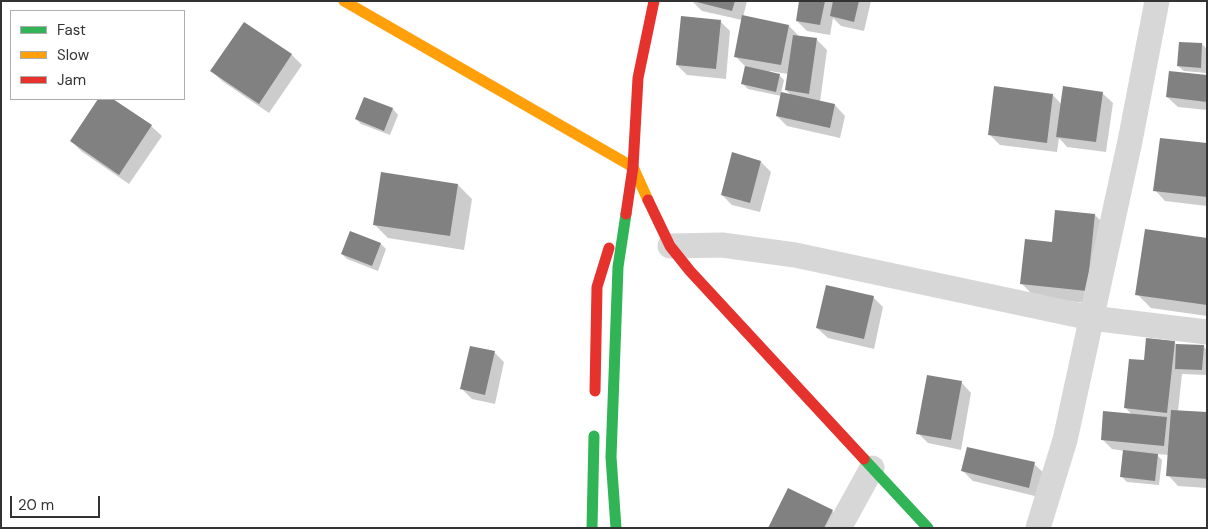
<!DOCTYPE html>
<style>
body{margin:0}
#map{position:relative;width:1208px;height:529px;overflow:hidden;background:#fff;font-family:"DM Sans",sans-serif}
canvas{display:block}
.frame{position:absolute;inset:0;border:2px solid #333;pointer-events:none}
.legend{position:absolute;left:10px;top:10px;width:175px;height:90px;box-sizing:border-box;background:#fff;border:1px solid #adadad;margin:0;padding:6px 9px;list-style:none;font-size:15px;color:#333}
.legend li{display:flex;align-items:center;gap:10px;height:25px}
.legend b{width:25px;border:1px solid #adadad}
.scale{position:absolute;left:10px;top:496px;width:90px;height:22px;box-sizing:border-box;border:2px solid #333;border-top:0;padding-left:6px;font-size:15px;line-height:18px;white-space:nowrap;color:#333;-webkit-text-stroke:4px #fff;paint-order:stroke}
</style>
<div id="map">
<canvas width="1208" height="529"></canvas>
<div class="frame"></div>
<ul class="legend">
<li><b style="height:6px;background:#30b455"></b>Fast</li>
<li><b style="height:6px;background:#ff9f0a"></b>Slow</li>
<li><b style="height:6px;background:#e5322d"></b>Jam</li>
</ul>
<div class="scale">20 m</div>
</div>
<script>
const ctx = document.querySelector('canvas').getContext('2d');
ctx.lineJoin = 'round';
function paint(path, color) { ctx.fillStyle = color; ctx.fill(path, 'evenodd'); }
const poly = rows => new Path2D(rows.map(r => 'M' + r).join(''));
function trace(path, color, width, dash) { ctx.strokeStyle = color; ctx.lineWidth = width; ctx.lineCap = dash ? 'butt' : 'round'; ctx.setLineDash(dash || []); ctx.stroke(path); }
paint(poly([
 [692,1,747,1,743,17,789,26,799,36,817,40,827,50,820,102,835,105,845,116,840,138,787,126,777,116,781,96,748,89,743,84,745,66,735,56,742,20,702,11],
 [770,71,788,74,786,90,791,95,781,93,784,80,779,75,769,73],
 [800,1,871,1,864,31,841,26,833,18,830,35,807,31,797,21],
 [720,21,730,31,726,79,687,75,677,65],
 [244,23,292,55,302,65,269,113,222,81,212,71],
 [1202,44,1207,49,1206,73,1184,71,1178,66],
 [1207,76,1207,110,1178,107,1167,97],
 [996,88,1053,95,1061,104,1102,93,1113,103,1106,152,1067,147,1059,138,1057,152,1000,145,990,135],
 [364,98,393,109,398,115,390,135,361,124,356,119],
 [100,99,111,99,151,126,162,136,129,184,81,151,71,141],
 [1207,145,1207,206,1165,201,1155,190],
 [761,162,771,172,760,212,732,205,722,195],
 [458,185,472,199,464,250,388,238,374,224],
 [1095,215,1109,229,1101,305,1035,297,1021,283,1053,243],
 [350,232,381,244,386,249,378,271,347,259,342,254],
 [1207,239,1207,316,1151,308,1137,294],
 [873,297,883,307,874,349,828,338,817,328],
 [1174,342,1177,345,1203,346,1207,350,1207,375,1182,374,1178,411,1207,413,1207,488,1178,486,1168,475,1169,455,1156,454,1162,460,1159,485,1127,482,1122,477,1125,451,1112,449,1102,439,1132,415,1125,407,1145,362],
 [494,352,504,362,495,404,472,399,462,389],
 [961,382,971,393,961,450,928,443,918,433],
 [1034,464,1045,474,1039,497,973,481,963,471],
 [832,511,842,521,839,528,769,528]
]), '#0003');
paint(poly([
 [693,1,735,1,732,11],
 [799,1,825,1,820,25,796,21],
 [833,1,859,1,854,22,830,16],
 [742,15,789,25,781,65,734,57],
 [681,16,721,20,716,69,676,65],
 [244,22,292,54,259,104,210,71],
 [793,35,817,38,809,94,785,90],
 [1179,42,1202,43,1201,68,1177,66],
 [745,66,780,74,776,92,741,84],
 [1169,71,1207,75,1207,102,1166,97],
 [994,86,1053,94,1047,143,988,135],
 [1063,86,1103,92,1096,142,1056,137],
 [781,92,835,104,830,128,776,116],
 [364,97,393,108,384,131,355,119],
 [98,99,113,99,152,125,119,175,70,141],
 [1160,138,1207,143,1207,197,1153,191],
 [732,152,761,161,750,203,721,195],
 [381,172,458,184,450,236,373,225],
 [1055,210,1095,214,1087,291,1020,284,1025,239,1052,242],
 [1145,229,1207,238,1207,305,1135,295],
 [350,231,381,243,372,266,341,254],
 [826,285,874,296,864,339,816,328],
 [1146,338,1175,341,1167,413,1124,408,1129,359,1144,360],
 [1176,344,1204,345,1202,370,1175,369],
 [470,346,495,351,485,395,460,389],
 [927,375,962,381,951,440,916,434],
 [1171,410,1207,412,1207,479,1166,476],
 [1103,411,1167,417,1164,446,1101,440],
 [967,447,1035,462,1029,488,961,471],
 [1123,450,1158,454,1155,481,1120,477],
 [788,488,833,510,824,528,768,528]
]), '#818181');
trace(poly([
 [670,246,722,245,795,255,1091,318,1207,332],
 [839,528,872,468],
 [1038,528,1065,440,1130,141,1157,1]
]), '#d7d7d7', 25);
trace(poly([
 [864,459,928,528],
 [592,528,594,436],
 [616,528,611,457,618,267,626,214]
]), '#30b455', 11);
trace(poly([
 [344,1,633,167,648,200]
]), '#ff9f0a', 11);
trace(poly([
 [648,200,670,246,690,271,864,459],
 [626,214,633,167,638,78,654,1],
 [595,391,597,287,609,248]
]), '#e5322d', 11);
</script>
